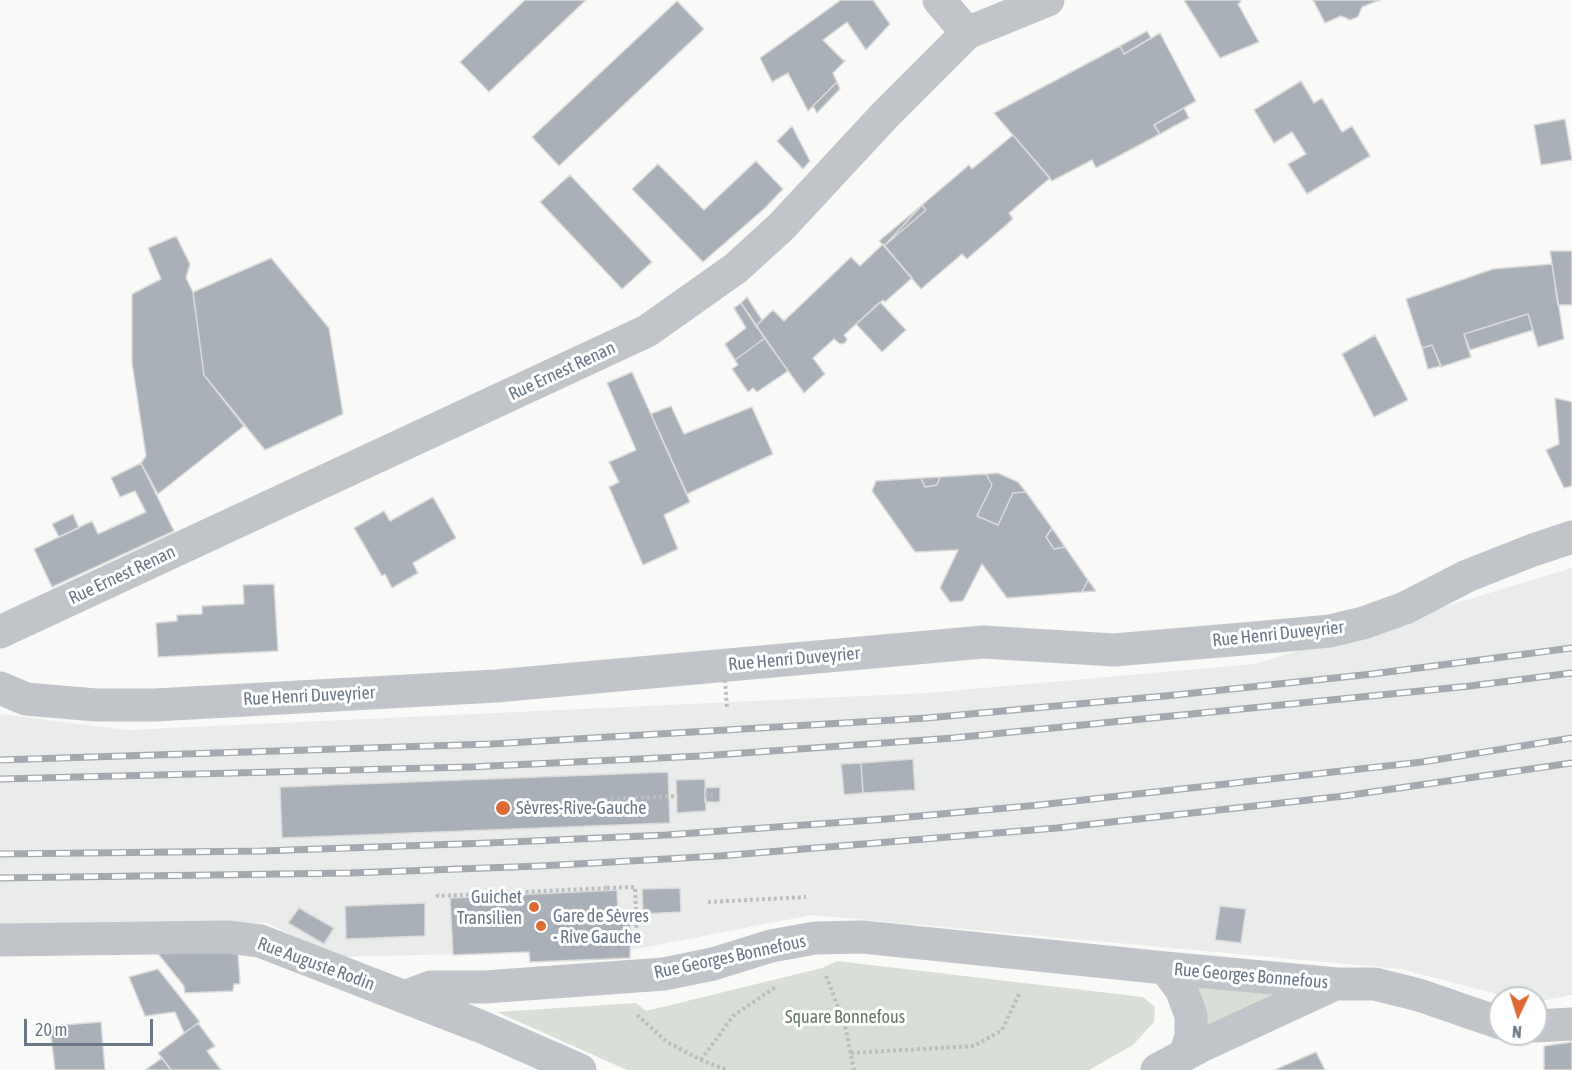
<!DOCTYPE html>
<meta charset="utf-8">
<style>
body{margin:0}
#map{position:relative;width:1572px;height:1070px;overflow:hidden;background:#f9faf8;font-family:"Asap Condensed",sans-serif}
canvas{display:block}
.north{position:absolute;left:1488px;top:986px;width:60px;height:60px;box-sizing:border-box;background:#fff;border:2px solid #c3c9cf;border-radius:50%;rotate:184deg;font-size:16px;font-weight:700;line-height:24px;text-align:center;color:#6a7887}
.north::after{content:'';display:block;margin:auto;width:21px;height:27px;background:#dd6934;clip-path:polygon(50% 0,100% 100%,50% 72%,0 100%)}
.scale{position:absolute;left:24px;top:1019px;width:129px;height:27px;box-sizing:border-box;border:3px solid #6a7887;border-top:0;padding-left:8px;font-size:18px;line-height:21px;white-space:nowrap;color:#6a7887;-webkit-text-stroke:4px #fff;paint-order:stroke}
</style>
<div id="map">
<canvas width="1572" height="1070"></canvas>
<div class="north">N</div>
<div class="scale">20 m</div>
</div>
<script>
const ctx = document.querySelector('canvas').getContext('2d');
ctx.lineJoin = 'round';
function paint(path, color) { ctx.fillStyle = color; ctx.fill(path, 'evenodd'); }
const poly = rows => new Path2D(rows.map(r => 'M' + r).join(''));
function trace(path, color, width, dash) { ctx.strokeStyle = color; ctx.lineWidth = width; ctx.lineCap = dash ? 'butt' : 'round'; ctx.setLineDash(dash || []); ctx.stroke(path); }
function drawText(font, color, halo, rows, align = 'center') {
  ctx.font = font + ' "Asap Condensed",sans-serif'; ctx.lineWidth = 6; ctx.setLineDash([]); ctx.textBaseline = 'middle'; ctx.strokeStyle = halo; ctx.fillStyle = color; for (const [text, x, y, turn = 0] of rows) {
    ctx.save(); ctx.translate(x, y); ctx.rotate((+turn || 0) * Math.PI / 180); ctx.textAlign = isNaN(turn) ? turn : align; if (halo) ctx.strokeText(text, 0, 0); ctx.fillText(text, 0, 0); ctx.restore();
  }
}
paint(poly([
 [1572,568,1572,995,1536,1002,1536,998,1511,998,1401,969,812,915,631,950,333,957,268,923,0,924,0,714,128,730,927,693,1254,664]
]), '#eaebeb');
paint(poly([
 [837,961,1143,997,1155,1007,1154,1022,1133,1045,1089,1070,627,1070,497,1012,636,1003,646,1011,822,968],
 [1195,987,1279,995,1204,1029]
]), '#d9ded7');
const building = poly([
 [525,0,586,0,489,92,460,62,525,0],
 [841,0,873,0,890,24,866,50,847,22,823,40,843,60,846,60,833,73,837,82,808,111,788,73,772,82,760,58,841,0],
 [1184,0,1240,0,1241,2,1238,4,1259,42,1220,58,1184,0],
 [1313,0,1380,0,1362,7,1358,17,1350,20,1341,16,1325,23,1313,0],
 [677,1,704,29,559,166,532,137,677,1],
 [1147,31,1151,38,1124,54,1120,46,1147,31],
 [1160,33,1196,101,1154,125,1160,134,1096,168,1092,160,1052,181,994,113,1120,46,1124,54,1160,33],
 [1301,81,1314,103,1322,98,1342,132,1352,126,1370,156,1307,194,1288,164,1306,154,1292,132,1274,143,1254,110,1301,81],
 [837,82,840,89,817,113,813,106,837,82],
 [1184,108,1189,118,1160,134,1154,125,1184,108],
 [1565,119,1572,160,1541,165,1534,125,1565,119],
 [792,126,810,161,803,169,777,141,792,126],
 [1013,135,1050,178,1009,213,1013,219,967,259,962,254,921,289,884,246,926,210,922,205,969,165,972,169,1013,135],
 [756,161,783,189,765,208,703,262,632,189,658,164,704,210,756,161],
 [570,175,652,262,622,289,540,202,570,175],
 [922,205,926,210,884,246,922,205],
 [922,205,884,246,879,241,922,205],
 [176,236,190,264,186,278,193,292,204,375,244,426,158,494,141,463,146,456,132,363,132,294,161,279,148,248,176,236],
 [883,244,912,278,885,302,883,300,844,335,847,339,845,343,840,344,834,339,813,358,825,374,804,393,756,326,773,310,784,321,851,257,860,266,883,244],
 [1550,251,1572,251,1572,305,1558,305,1550,251],
 [271,258,329,328,343,414,265,450,204,375,193,292,271,258],
 [1552,264,1564,339,1538,347,1528,314,1464,334,1471,357,1441,367,1432,345,1422,348,1406,299,1493,269,1552,264],
 [747,297,762,320,756,326,741,303,747,297],
 [880,302,906,330,882,352,856,324,880,302],
 [741,303,765,338,735,360,725,344,746,328,734,308,741,303],
 [1528,314,1533,330,1470,350,1464,334,1528,314],
 [1375,335,1408,400,1374,417,1342,354,1375,335],
 [765,338,788,371,757,392,753,388,748,392,732,369,738,365,735,360,765,338],
 [1432,345,1441,366,1428,369,1422,348,1432,345],
 [632,372,690,502,664,515,678,549,643,565,609,487,619,482,609,462,636,450,607,383,632,372],
 [1555,398,1572,402,1572,486,1564,488,1546,450,1559,444,1555,398],
 [671,406,684,434,752,407,773,454,687,494,651,414,671,406],
 [141,463,174,531,52,587,34,549,92,521,98,534,146,512,135,491,120,497,111,478,141,463],
 [998,473,1018,482,1026,492,1013,493,998,525,977,516,992,485,986,474,998,473],
 [986,474,992,485,977,516,998,525,1013,493,1026,492,1052,528,1046,537,1054,549,1065,547,1088,580,1082,592,1007,598,982,564,963,601,950,602,940,588,958,550,915,552,872,491,876,481,921,478,925,487,937,485,940,477,986,474],
 [940,477,937,485,925,487,921,478,940,477],
 [433,497,456,538,413,563,418,573,392,588,385,574,382,576,354,528,384,511,390,521,433,497],
 [73,514,79,528,59,537,52,524,73,514],
 [1052,528,1065,547,1054,549,1046,537,1052,528],
 [1088,580,1096,591,1082,592,1088,580],
 [274,584,278,651,158,657,156,623,177,621,177,615,202,614,202,606,244,604,243,585,274,584],
 [913,759,915,790,863,793,861,763,913,759],
 [861,763,863,793,844,795,841,764,861,763],
 [668,772,670,823,282,838,280,787,668,772],
 [705,779,706,811,677,813,676,780,705,779],
 [720,787,720,802,705,802,705,788,720,787],
 [680,888,681,912,643,914,642,889,680,888],
 [617,890,618,910,631,909,630,958,530,962,529,952,453,955,450,898,617,890],
 [425,903,425,936,346,939,345,906,425,903],
 [1220,906,1246,909,1241,943,1215,940,1220,906],
 [299,908,334,928,324,944,288,923,299,908],
 [155,950,238,951,240,984,234,984,233,991,185,993,184,986,155,950],
 [158,969,200,1022,184,1033,175,1012,145,1016,129,977,158,969],
 [101,1022,105,1070,55,1070,50,1026,101,1022],
 [198,1023,215,1046,207,1051,221,1070,171,1070,158,1053,198,1023],
 [1572,1042,1572,1070,1544,1070,1544,1046,1572,1042],
 [1316,1052,1325,1070,1274,1070,1316,1052],
 [162,1058,171,1070,145,1070,162,1058]
]);
paint(building, '#a9b0b8');
trace(building, '#dbdbda', 1.5);
trace(poly([
 [705,795,713,795],
 [605,799,679,796],
 [607,888,635,887,637,938],
 [437,894,438,896,607,888,607,885],
 [708,902,806,897],
 [602,922,631,920],
 [826,976,845,1025,854,1070],
 [637,1015,667,1042,701,1060,727,1070],
 [851,1053,974,1046,1002,1030,1020,992],
 [701,1060,733,1016,777,986]
]), '#bcbec1', 4, [3, 3]);
trace(poly([
 [939,0,967,33],
 [0,632,647,331,736,268,781,227,884,116,967,33,1048,0],
 [0,688,26,699,96,705,155,705,496,686,983,642,1114,650,1266,637,1330,631,1363,623,1405,608,1467,576,1533,550,1572,537],
 [0,940,227,937,260,941,482,1027,580,1070],
 [1165,968,1181,989,1191,1015,1191,1037,1185,1055],
 [404,997,431,987,485,987,664,974,713,964,771,946,815,938,863,937,1165,968,1337,984,1375,984,1419,995,1500,1023],
 [1536,1026,1572,1024],
 [1157,1070,1201,1046,1335,984]
]), '#c1c5c9', 33);
const rail = poly([
 [0,760,491,744,927,718,1175,695,1372,674,1572,648],
 [0,779,469,767,701,756,953,738,1470,686,1572,673],
 [0,854,262,851,488,843,666,835,887,819,1039,805,1422,762,1572,738],
 [0,878,350,873,540,866,719,856,1057,828,1344,796,1572,763]
]);
trace(rail, '#a3a9af', 7);
trace(rail, '#fff', 4.5, [14]);
trace(poly([
 [725,680,727,708]
]), '#bcbec1', 4, [3, 3]);
for (const [x, y, r, color] of [
 [503,808,8,"#dd6934"],
 [534,907,6,"#dd6934"],
 [541,926,6,"#dd6934"]
]) { const dot = new Path2D(); dot.arc(x, y, r, 0, 2 * Math.PI); ctx.fillStyle = color; ctx.fill(dot); trace(dot, '#fff', 2); }
drawText('18px', '#6a7887', '#fff', [
 ["Rue Ernest Renan",562,371,-25],
 ["Rue Ernest Renan",122,575,-25],
 ["Rue Henri Duveyrier",1278,634,-6],
 ["Rue Henri Duveyrier",794,659,-5],
 ["Rue Henri Duveyrier",309,696,-3],
 ["Rue Georges Bonnefous",730,957,-12],
 ["Rue Auguste Rodin",316,964,20],
 ["Rue Georges Bonnefous",1251,976,5]
]);
drawText('18px', '#6a7887', '#fff', [
 ["Sèvres-Rive-Gauche",516,808],
 ["Guichet",522,897,"right"],
 ["Transilien",522,918,"right"],
 ["Gare de Sèvres",553,916],
 ["- Rive Gauche",553,937]
], 'left');
drawText('18px', '#667a65', '#fff', [
 ["Square Bonnefous",845,1017]
]);
</script>
